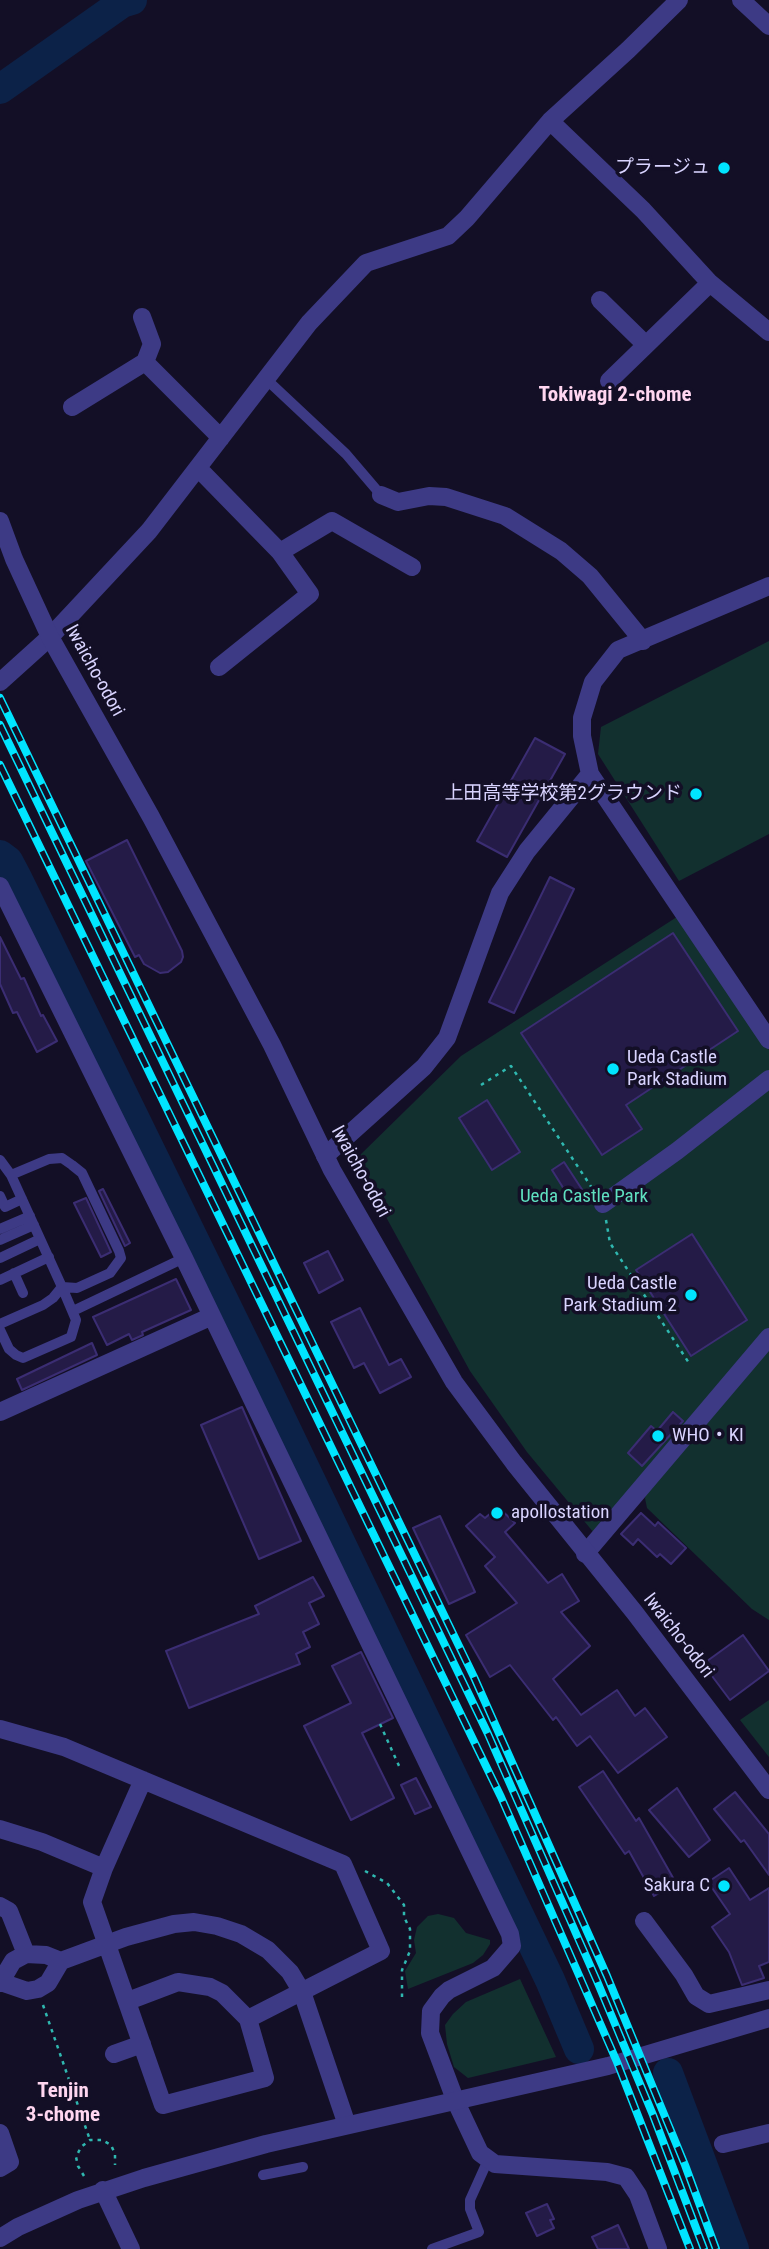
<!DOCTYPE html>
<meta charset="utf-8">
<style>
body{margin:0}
canvas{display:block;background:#130f26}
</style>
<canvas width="769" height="2249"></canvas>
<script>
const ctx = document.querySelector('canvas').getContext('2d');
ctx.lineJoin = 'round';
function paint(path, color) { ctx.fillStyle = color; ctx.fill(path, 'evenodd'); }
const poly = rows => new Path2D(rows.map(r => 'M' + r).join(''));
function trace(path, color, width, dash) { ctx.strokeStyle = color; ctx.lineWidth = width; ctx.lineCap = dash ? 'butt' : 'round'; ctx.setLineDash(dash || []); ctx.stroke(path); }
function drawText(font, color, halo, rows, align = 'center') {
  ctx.font = font + ' "Roboto Condensed","Noto Sans JP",sans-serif'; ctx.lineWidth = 7; ctx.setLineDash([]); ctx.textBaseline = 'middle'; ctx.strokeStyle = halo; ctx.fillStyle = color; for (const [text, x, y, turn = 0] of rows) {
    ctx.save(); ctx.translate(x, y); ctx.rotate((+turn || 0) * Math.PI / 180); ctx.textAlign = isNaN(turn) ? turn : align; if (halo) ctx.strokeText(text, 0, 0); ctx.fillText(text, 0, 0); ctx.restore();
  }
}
paint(poly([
 [769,641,769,834,679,881,598,754,601,727],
 [680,915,769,1050,769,1620,752,1609,647,1508,645,1498,646,1495,638,1486,594,1533,527,1452,470,1371,355,1160,461,1056],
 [769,1700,769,1757,740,1720],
 [438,1914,454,1918,466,1933,490,1940,490,1944,483,1955,473,1963,408,1989,405,1971,416,1953,414,1940,417,1927,428,1916],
 [520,1979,556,2057,468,2078,454,2067,447,2044,445,2025,453,2014,466,2002]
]), '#12302f');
trace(poly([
 [0,89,122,3,132,0],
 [0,855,8,861,18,880,262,1379,550,1980,579,2049],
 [668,2073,734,2249]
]), '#0c2248', 30);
const building = poly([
 [535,738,565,754,507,857,477,841,535,738],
 [127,840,182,951,183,957,181,962,168,972,160,973,144,964,139,955,135,957,86,861,127,840],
 [550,877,574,889,514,1013,489,1002,550,877],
 [673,933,738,1031,626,1105,642,1129,602,1155,521,1033,673,933],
 [0,937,21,979,24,978,41,1016,43,1015,57,1041,37,1052,17,1012,13,1013,0,984,0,937],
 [487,1100,520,1152,492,1170,459,1118,487,1100],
 [564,1162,585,1194,572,1202,552,1170,564,1162],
 [103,1189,130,1243,125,1246,99,1191,103,1189],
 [86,1198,111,1252,101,1257,74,1203,86,1198],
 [692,1234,747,1320,691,1356,636,1270,692,1234],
 [328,1251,343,1280,319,1293,304,1263,328,1251],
 [176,1279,191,1310,142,1332,143,1335,132,1340,129,1334,107,1345,93,1317,176,1279],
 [360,1308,389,1365,401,1359,411,1377,380,1393,364,1363,354,1368,331,1322,360,1308],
 [92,1343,97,1355,22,1390,17,1379,92,1343],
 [242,1407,301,1541,259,1559,201,1425,242,1407],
 [673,1412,683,1421,642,1466,628,1453,651,1426,657,1431,673,1412],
 [498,1507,515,1523,505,1532,548,1583,562,1574,579,1601,561,1612,590,1646,553,1679,581,1715,617,1690,635,1716,645,1708,667,1737,618,1773,590,1736,577,1746,556,1717,553,1720,510,1665,490,1677,466,1635,517,1603,485,1566,495,1557,466,1526,480,1514,485,1518,498,1507],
 [641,1513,655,1526,658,1522,686,1548,671,1564,660,1554,657,1557,638,1539,633,1545,621,1534,641,1513],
 [440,1516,475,1592,449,1604,413,1528,440,1516],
 [313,1577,324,1596,309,1603,319,1624,303,1632,310,1647,296,1654,300,1664,189,1708,166,1651,259,1614,255,1606,313,1577],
 [743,1635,769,1671,730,1700,703,1664,743,1635],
 [361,1652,393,1718,362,1733,394,1798,351,1820,304,1726,351,1703,332,1666,361,1652],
 [603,1771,636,1821,639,1818,676,1883,654,1896,629,1851,625,1854,579,1787,603,1771],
 [416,1778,431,1807,415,1814,401,1785,416,1778],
 [677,1788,710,1840,689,1857,649,1810,677,1788],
 [735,1792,769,1834,769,1875,744,1840,741,1842,714,1809,735,1792],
 [729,1868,750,1900,769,1888,769,1962,759,1966,764,1978,742,1985,729,1952,712,1927,730,1914,708,1882,729,1868],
 [547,2204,554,2219,550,2220,554,2228,537,2236,526,2213,547,2204],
 [618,2225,629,2249,598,2249,592,2237,618,2225]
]);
paint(building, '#241b47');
trace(building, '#3b2d73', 2);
trace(poly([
 [481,1085,511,1066,594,1191],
 [606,1220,610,1243,689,1363],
 [380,1724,400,1768],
 [365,1871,387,1883,404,1905,404,1917,410,1929,410,1951,402,1970,402,1997],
 [43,2005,90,2140],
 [84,2176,78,2166,76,2157,81,2147,90,2140,102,2140,111,2145,115,2154,115,2165]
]), '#2fb8b0', 2.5, [3.5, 5]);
trace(poly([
 [266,379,346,454,381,495],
 [0,1160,11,1175,62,1287,53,1298,43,1305,0,1324],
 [11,1175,49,1159,62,1158,72,1165,82,1173,119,1251,121,1258,110,1273,77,1288,62,1287],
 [0,1196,5,1207,22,1199],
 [0,1229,30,1216],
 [0,1240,34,1225],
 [0,1258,40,1239],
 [14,1273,23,1293],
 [0,1280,49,1257],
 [73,1311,184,1258],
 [0,1330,9,1349,16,1355,23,1358,71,1337,76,1320,62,1287],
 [263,2175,303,2167],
 [432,2249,479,2232,470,2209,470,2200,488,2160]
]), '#3d3a85', 10);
trace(poly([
 [741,0,769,26],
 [550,121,643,210,710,283,769,332],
 [600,300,646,345],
 [145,362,221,438],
 [609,381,710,283],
 [72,407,145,362,152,344,142,317],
 [198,468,280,552,310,594,219,667],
 [381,495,398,502,429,496,446,497,505,516,561,551,590,576,643,641],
 [280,552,332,521,412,567],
 [769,586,618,650,593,682,582,718,582,736,590,774,769,1040],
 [0,682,50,637,149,531,309,323,366,263,448,236,467,218,550,121,628,50,679,0],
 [0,886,184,1258,510,1934,512,1946,493,1968,449,1990,442,1996,431,2011,430,2033,456,2102,480,2153,495,2164,607,2172,626,2177,638,2195,658,2249],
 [325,1156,424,1067,447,1038,500,893,527,851,590,774],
 [603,1204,677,1151,769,1079],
 [0,1412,212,1316],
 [585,1554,769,1337],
 [0,1729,64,1747,343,1864,381,1951,248,2019],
 [0,1829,42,1842,104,1868],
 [0,1906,9,1911,26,1954],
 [644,1921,684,1975,696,1996,709,2004,769,1990],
 [1,1982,27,1991,38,1989,48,1983,61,1961,126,1937,174,1924,194,1922,217,1926,241,1934,268,1950,290,1972,302,1992,347,2125],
 [0,1983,13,1961,26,1954,46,1955,61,1961],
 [128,2001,178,1982,210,1987,222,1993,248,2019,265,2078,163,2105,92,1902,104,1868,143,1780],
 [114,2054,142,2044],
 [0,2133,10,2162,0,2168],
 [723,2144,769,2133]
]), '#3d3a85', 18);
trace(poly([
 [0,521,14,559,50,637,151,817,272,1045,332,1170,454,1382,514,1463,635,1613,769,1790],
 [103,2190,131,2249],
 [0,2238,18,2227,78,2200,144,2178,266,2144,608,2066,769,2018]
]), '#3d3a85', 18);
const rail = poly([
 [0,698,474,1677,607,1976,685,2165,716,2249],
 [0,725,488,1734,597,1981,653,2115,704,2249],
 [0,765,501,1797,617,2062,690,2249]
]);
trace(rail, '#00e5ff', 8);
trace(rail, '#130f26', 5, [16]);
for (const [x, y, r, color] of [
 [724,168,7,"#00e5ff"],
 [696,794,7,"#00e5ff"],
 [613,1069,7,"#00e5ff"],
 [691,1295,7,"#00e5ff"],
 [658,1436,7,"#00e5ff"],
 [497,1513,7,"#00e5ff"],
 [724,1886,7,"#00e5ff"]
]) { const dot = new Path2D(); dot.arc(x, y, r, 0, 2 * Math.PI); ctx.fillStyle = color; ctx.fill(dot); trace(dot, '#130f26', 2.5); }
drawText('19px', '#d9d4ff', '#130f26', [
 ["プラージュ",710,168],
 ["上田高等学校第2グラウンド",682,794],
 ["Ueda Castle",627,1058,"left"],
 ["Park Stadium",627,1080,"left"],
 ["Ueda Castle",677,1284],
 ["Park Stadium 2",677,1306],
 ["WHO・KI",672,1436,"left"],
 ["apollostation",511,1513,"left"],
 ["Sakura C",710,1886]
], 'right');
drawText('19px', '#d9d4ff', '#130f26', [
 ["Iwaicho-odori",94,671,61],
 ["Iwaicho-odori",360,1172,61],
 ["Iwaicho-odori",678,1636,52]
]);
drawText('19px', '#5fe0c0', '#130f26', [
 ["Ueda Castle Park",584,1197]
]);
drawText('bold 21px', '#ffd6f0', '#130f26', [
 ["Tokiwagi 2-chome",615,396],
 ["Tenjin",63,2092],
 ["3-chome",63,2116]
]);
</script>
